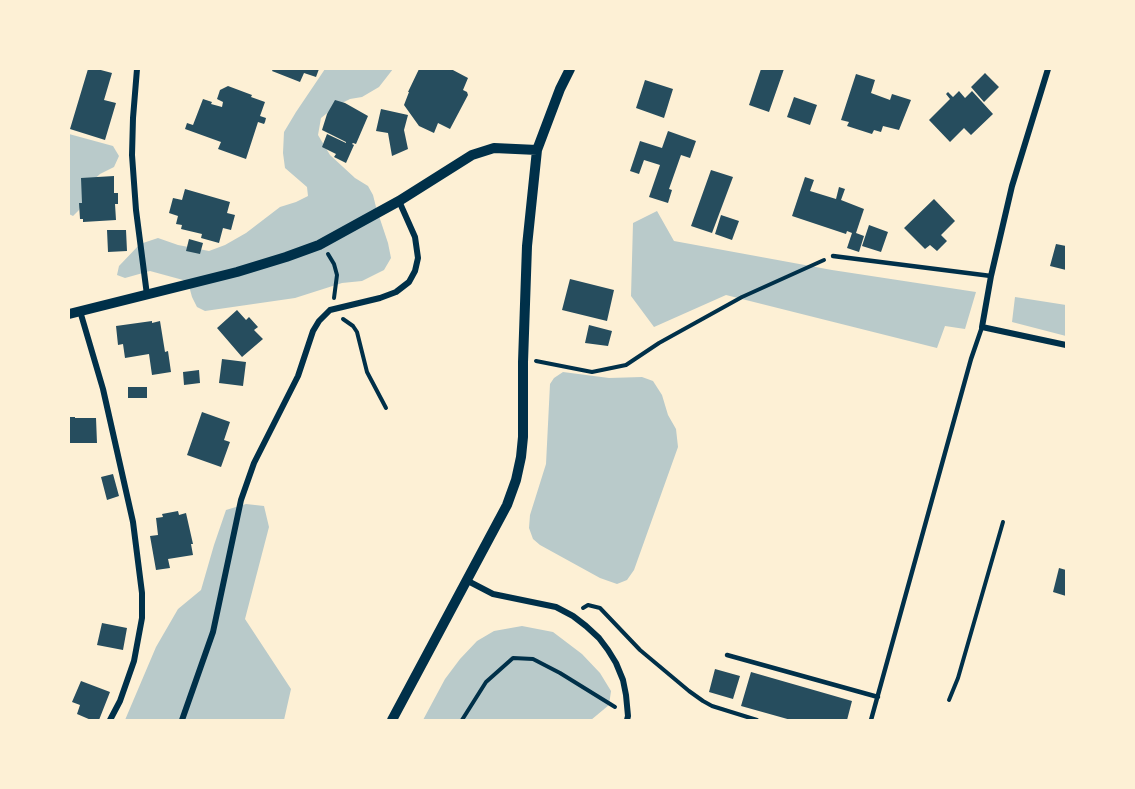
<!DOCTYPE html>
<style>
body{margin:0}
#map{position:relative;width:1135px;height:789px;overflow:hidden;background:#fdf0d5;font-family:Quicksand,sans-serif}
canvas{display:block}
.frame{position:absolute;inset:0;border:70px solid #fdf0d5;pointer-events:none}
</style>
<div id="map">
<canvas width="1135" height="789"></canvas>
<div class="frame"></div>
</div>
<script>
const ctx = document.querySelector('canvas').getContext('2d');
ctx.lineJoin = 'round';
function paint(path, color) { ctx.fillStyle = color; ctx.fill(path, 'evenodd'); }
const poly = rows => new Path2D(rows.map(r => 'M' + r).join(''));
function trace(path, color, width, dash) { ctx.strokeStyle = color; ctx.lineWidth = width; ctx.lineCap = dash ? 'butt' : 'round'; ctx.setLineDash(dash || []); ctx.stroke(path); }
paint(poly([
 [325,69,393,69,379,87,362,97,350,99,336,106,321,118,318,135,330,155,355,178,368,186,373,195,376,207,388,243,391,258,384,270,362,281,342,283,295,298,205,311,197,307,192,297,189,286,183,280,150,271,125,278,117,275,119,266,140,244,158,238,178,245,209,251,225,245,246,233,280,207,296,202,308,196,307,187,285,168,283,153,284,132,296,112],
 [69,134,113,146,119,156,114,167,100,174,88,185,84,199,79,210,73,216,69,214],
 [657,211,674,241,832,270,976,292,965,329,945,326,937,348,726,295,654,327,631,296,633,223],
 [1015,297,1066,305,1066,336,1012,322],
 [563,372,609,378,642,377,653,381,662,395,668,415,676,429,678,447,634,570,627,580,617,584,600,578,540,545,533,539,529,528,530,515,546,464,550,384,554,378],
 [246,504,264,506,269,527,245,619,291,689,284,720,125,720,156,647,178,609,201,590,214,545,226,510],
 [522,626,553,632,582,654,600,673,611,691,609,705,591,720,423,720,445,679,460,659,477,641,494,631]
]), '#b9caca');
paint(poly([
 [88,69,97,69,112,73,104,100,116,103,105,140,70,129],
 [273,69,319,69,316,77,304,73,300,82,272,71],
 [419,69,451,69,468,78,463,90,467,92,468,95,450,129,438,123,434,133,419,126,404,105,409,92,408,92],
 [761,69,784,69,769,112,749,105],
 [985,73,999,87,984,102,971,87],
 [856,74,875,80,871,93,890,100,892,94,911,100,899,130,883,126,881,132,874,130,872,134,847,126,849,122,841,120],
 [645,80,673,89,664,118,636,108],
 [228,86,252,95,251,97,265,102,260,116,266,118,265,122,264,124,258,122,246,159,218,149,221,142,185,129,187,123,193,125,203,99,212,102,211,104,222,107,223,102,217,99,220,90],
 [959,91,965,98,972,91,993,114,971,135,964,128,950,142,929,120,950,99,946,94,948,92,953,97],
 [794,97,817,105,810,125,787,117],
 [335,100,345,103,368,116,356,144,353,143,352,144,354,145,346,163,334,157,336,154,322,147,327,134,346,143,346,142,322,130,327,114],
 [381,109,408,115,404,130,408,149,392,156,388,133,376,131],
 [668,131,696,141,690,158,681,155,669,189,672,190,668,203,649,197,660,165,644,160,639,174,630,171,640,141,662,148],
 [711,170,733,177,712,233,691,226],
 [114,176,114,193,118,193,118,204,115,204,116,220,83,222,83,219,80,219,79,203,82,203,81,178],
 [805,177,814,180,810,191,836,199,839,187,845,189,841,200,864,209,856,233,864,236,859,252,847,248,852,233,847,231,846,234,792,216],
 [185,189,230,202,227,213,235,215,231,230,223,228,219,243,201,238,202,234,181,229,182,225,176,224,178,216,169,213,173,198,182,200],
 [934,199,955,221,941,235,947,241,937,251,930,245,925,249,904,228],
 [721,215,739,221,732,240,715,234],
 [869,225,888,232,881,252,862,246],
 [107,230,126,230,127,251,108,252],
 [189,239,203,243,200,254,186,251],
 [1056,244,1066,246,1066,270,1050,266],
 [570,279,614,290,607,321,562,310],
 [237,310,246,320,249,317,258,327,254,330,263,339,242,357,217,328],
 [152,321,152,323,160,321,165,352,168,351,171,372,152,375,149,354,125,358,123,344,118,345,116,326],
 [589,325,612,331,608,346,585,343],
 [222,359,246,362,243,386,219,383],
 [199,370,200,383,184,385,183,372],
 [128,387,147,387,147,398,128,398],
 [202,412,230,422,224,440,230,442,221,467,187,455],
 [69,417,75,417,75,418,96,418,97,443,69,443],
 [113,474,119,496,107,500,101,477],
 [178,511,179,515,186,513,193,544,191,544,193,555,168,559,170,568,156,570,150,536,158,535,156,518,163,517,162,514],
 [1059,568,1066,570,1066,596,1053,592],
 [102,623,127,628,123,650,97,645],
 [715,669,740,676,733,699,709,692],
 [751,672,852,701,847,720,791,720,741,706],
 [81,681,110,692,99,720,91,720,77,714,80,705,72,702]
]), '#264d5e');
trace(poly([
 [328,254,334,264,337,275,334,298],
 [343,319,353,326,357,332,367,372,386,408],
 [536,361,592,372,626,365,659,343,742,297,824,260],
 [583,608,588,605,600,608,640,650,689,691,703,701,712,706,757,720],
 [949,700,958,678,1003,522],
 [462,720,486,682,513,658,533,659,560,673,615,707]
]), '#003049', 4);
trace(poly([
 [833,256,991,276],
 [727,655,878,697],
 [871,720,971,359,982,327]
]), '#003049', 4.5);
trace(poly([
 [137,69,133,118,132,155,136,210,147,295],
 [1048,69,1012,186,991,276,982,327,1066,345],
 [80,311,103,389,133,522,142,593,142,618,134,661,120,701,110,720],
 [466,580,493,594,556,607,573,616,586,626,599,638,608,650,616,663,623,680,626,695,628,716,627,720],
 [182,720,213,632,241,500,254,463,298,376,313,331,319,321,330,310,380,298,396,292,409,282,415,271,418,258,415,237,399,201]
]), '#003049', 6);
trace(poly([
 [69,314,237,272,286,257,319,245,399,201,472,155,494,148,537,150],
 [392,720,507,505,516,480,521,457,523,437,523,362,527,246,537,150,560,89,570,69]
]), '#003049', 10);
</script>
